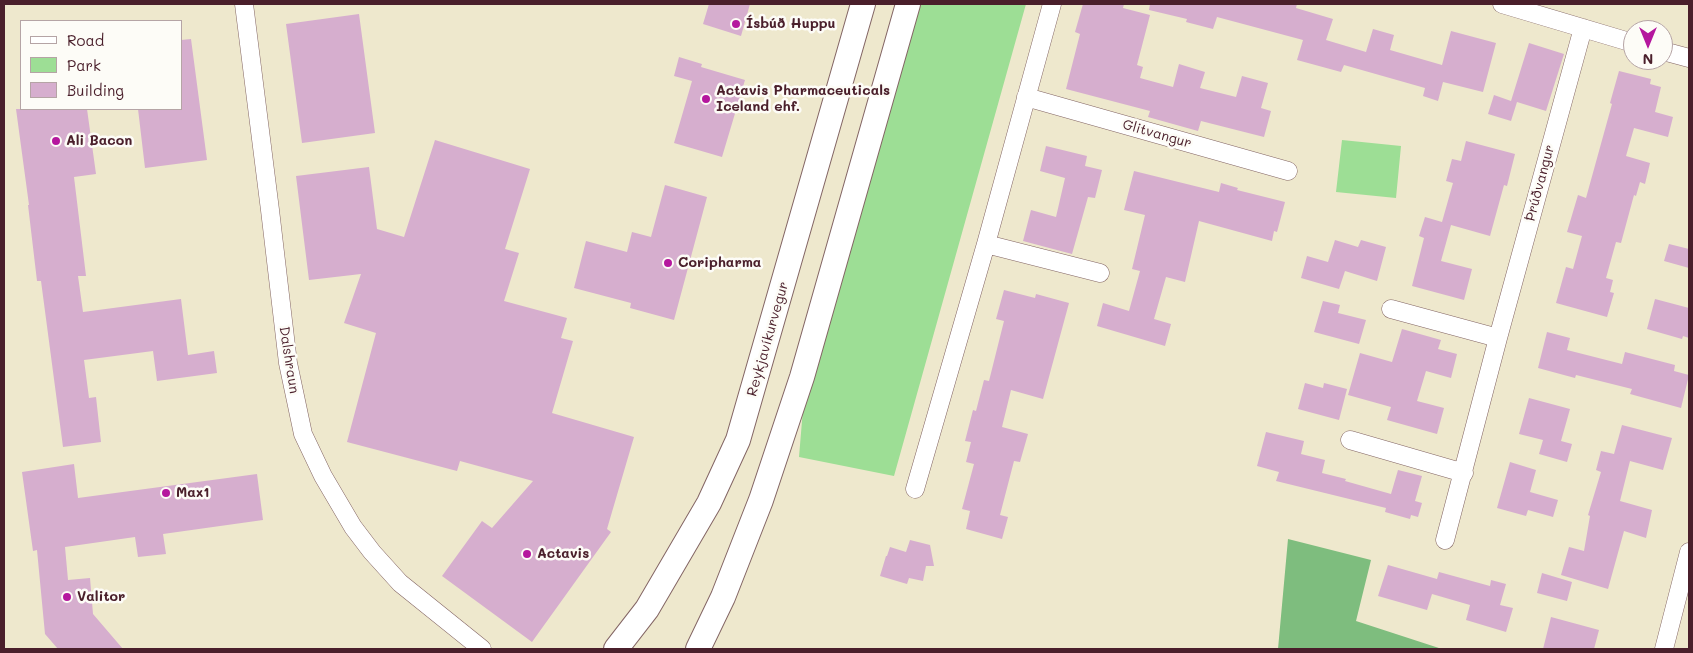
<!DOCTYPE html>
<meta charset="utf-8">
<style>
body{margin:0}
#map{position:relative;width:1693px;height:653px;overflow:hidden;background:#eee8cd;font-family:Mali,sans-serif}
canvas{display:block}
.frame{position:absolute;inset:0;border:5px solid #4a1f2b;pointer-events:none}
.legend{position:absolute;left:20px;top:20px;width:162px;height:90px;box-sizing:border-box;background:#fdfcf7;border:1px solid #b5a4a5;margin:0;padding:6px 9px;list-style:none;font-size:15px;color:#4a1f2b}
.legend li{display:flex;align-items:center;gap:10px;height:25px}
.legend b{width:25px;border:1px solid #b5a4a5}
.north{position:absolute;left:1623px;top:20px;width:50px;height:50px;box-sizing:border-box;background:#fdfcf7;border:1px solid #b5a4a5;border-radius:50%;rotate:180deg;font-size:14px;font-weight:700;line-height:20px;text-align:center;color:#4a1f2b}
.north::after{content:'';display:block;margin:auto;width:18px;height:22px;background:#b5179e;clip-path:polygon(50% 0,100% 100%,50% 72%,0 100%)}
</style>
<div id="map">
<canvas width="1693" height="653"></canvas>
<div class="frame"></div>
<ul class="legend">
<li><b style="height:6px;background:#fff"></b>Road</li>
<li><b style="height:14px;background:#9dde95"></b>Park</li>
<li><b style="height:14px;background:#d6aece"></b>Building</li>
</ul>
<div class="north">N</div>
</div>
<script>
const ctx = document.querySelector('canvas').getContext('2d');
ctx.lineJoin = 'round';
function paint(path, color) { ctx.fillStyle = color; ctx.fill(path, 'evenodd'); }
const poly = rows => new Path2D(rows.map(r => 'M' + r).join(''));
function trace(path, color, width, dash) { ctx.strokeStyle = color; ctx.lineWidth = width; ctx.lineCap = dash ? 'butt' : 'round'; ctx.setLineDash(dash || []); ctx.stroke(path); }
function drawText(font, color, halo, rows, align = 'center') {
  ctx.font = font + ' Mali,sans-serif'; ctx.lineWidth = 5; ctx.setLineDash([]); ctx.textBaseline = 'middle'; ctx.strokeStyle = halo; ctx.fillStyle = color; for (const [text, x, y, turn = 0] of rows) {
    ctx.save(); ctx.translate(x, y); ctx.rotate((+turn || 0) * Math.PI / 180); ctx.textAlign = isNaN(turn) ? turn : align; if (halo) ctx.strokeText(text, 0, 0); ctx.fillText(text, 0, 0); ctx.restore();
  }
}
paint(poly([
 [918,4,1026,4,894,476,799,457,803,409],
 [1342,140,1401,146,1396,198,1336,192]
]), '#9dde95');
paint(poly([
 [1288,539,1371,560,1356,621,1442,649,1278,649]
]), '#7ebd7e');
paint(poly([
 [709,4,750,4,741,36,703,24],
 [1083,4,1124,4,1123,8,1150,15,1137,65,1143,67,1140,78,1173,87,1179,64,1205,72,1200,88,1236,97,1242,76,1268,83,1261,108,1271,111,1264,137,1201,121,1198,131,1148,117,1150,111,1066,89,1080,34,1075,32],
 [1150,4,1297,4,1296,8,1333,19,1326,40,1366,52,1373,29,1394,35,1390,50,1442,65,1451,31,1496,43,1483,92,1443,82,1438,101,1423,96,1425,88,1344,65,1341,72,1297,60,1303,40,1217,17,1213,29,1186,22,1187,19,1149,10],
 [359,14,375,133,302,143,286,24],
 [191,39,207,160,145,168,138,109,181,109,181,40],
 [1529,43,1564,54,1546,111,1517,102,1511,121,1488,114,1494,95,1511,101],
 [679,57,702,64,701,67,745,80,722,157,674,143,692,81,674,76],
 [1619,71,1651,79,1650,84,1661,87,1655,112,1673,117,1668,137,1634,128,1626,156,1650,163,1645,184,1640,182,1636,196,1634,195,1621,243,1616,242,1606,278,1613,280,1610,292,1614,293,1607,317,1556,303,1566,267,1573,269,1582,236,1567,232,1578,195,1586,198,1612,104,1610,103],
 [16,109,87,109,96,174,74,177,86,276,78,276,83,312,181,299,188,355,214,351,217,373,157,381,153,351,84,360,89,398,96,397,101,442,63,447,41,281,37,281,28,205,29,205],
 [435,140,530,169,505,249,519,253,504,301,567,318,561,338,573,341,552,413,634,437,607,529,611,532,532,642,442,576,482,521,492,528,533,481,460,461,457,471,347,442,376,333,344,323,361,274,309,280,296,176,369,167,377,229,404,237],
 [1466,141,1515,154,1507,186,1504,185,1490,236,1451,225,1441,261,1472,269,1464,300,1412,286,1424,238,1419,236,1425,217,1442,222,1453,183,1446,181,1452,159,1461,161],
 [1046,146,1087,156,1085,166,1102,170,1095,198,1088,197,1072,254,1023,241,1031,210,1056,217,1065,178,1040,171],
 [1134,171,1219,192,1221,183,1238,188,1237,190,1285,202,1277,232,1274,231,1272,241,1199,221,1185,282,1166,277,1154,319,1171,324,1165,346,1097,326,1103,303,1129,311,1140,271,1132,269,1145,215,1124,210],
 [665,185,707,197,674,320,630,308,631,303,574,288,586,241,627,252,632,232,651,237],
 [1335,240,1358,247,1361,240,1386,247,1377,281,1345,271,1339,289,1301,278,1307,256,1328,262],
 [1669,244,1689,249,1689,268,1664,261],
 [1004,290,1035,298,1036,294,1069,303,1043,399,1011,390,1002,427,1028,434,1020,462,1014,461,1000,515,1008,517,1002,539,966,529,970,511,962,509,974,464,966,462,971,442,965,441,973,410,976,411,984,380,989,381,1004,321,996,319],
 [1655,299,1689,308,1689,338,1683,336,1682,339,1647,329],
 [1323,301,1340,305,1338,313,1366,320,1359,344,1314,332],
 [1402,329,1441,340,1438,349,1457,354,1451,378,1426,371,1417,401,1444,408,1437,434,1387,420,1391,407,1348,395,1360,353,1392,362],
 [1547,332,1570,338,1567,350,1622,364,1625,352,1675,365,1674,371,1689,375,1681,408,1630,394,1632,389,1576,375,1575,378,1538,368],
 [1305,383,1323,388,1324,383,1347,389,1339,420,1298,409],
 [1529,398,1570,409,1561,441,1572,444,1567,462,1539,454,1543,440,1519,434],
 [1622,425,1672,438,1663,470,1630,461,1620,501,1652,510,1646,538,1624,531,1608,589,1561,575,1569,547,1584,551,1590,516,1588,515,1601,472,1596,470,1601,451,1614,454],
 [1266,432,1304,441,1301,454,1325,460,1322,473,1346,479,1345,481,1391,494,1398,470,1422,476,1415,501,1422,503,1418,517,1411,515,1410,519,1385,512,1386,508,1276,481,1279,472,1257,466],
 [1510,462,1536,470,1530,492,1558,500,1553,517,1528,510,1526,516,1497,508],
 [74,464,78,498,257,474,263,520,163,534,166,554,138,557,135,537,65,547,68,580,90,578,93,614,123,649,58,649,45,634,37,550,33,551,22,472],
 [910,540,930,545,934,566,926,566,923,581,909,578,907,584,880,576,886,556,887,556,890,547,906,552],
 [1388,565,1437,579,1439,572,1490,586,1491,580,1506,584,1500,605,1513,608,1506,632,1466,620,1470,605,1432,594,1427,610,1378,596],
 [1542,573,1572,582,1567,601,1537,593],
 [1551,617,1599,630,1594,649,1543,649]
]), '#d6aece');
const minor = poly([
 [244,4,270,210,288,363,303,434,323,476,353,527,372,552,400,583,482,649],
 [1502,4,1633,43],
 [1663,51,1689,58],
 [1026,97,1288,171],
 [986,244,1100,273],
 [1391,309,1498,338],
 [1350,440,1464,473],
 [915,489,986,244,1052,4],
 [1445,540,1498,338,1583,28],
 [1664,649,1689,552]
]);
const secondary = poly([
 [616,649,647,609,709,503,738,440,863,4],
 [698,649,723,597,761,500,802,377,908,4]
]);
trace(minor, '#836564', 19);
trace(secondary, '#836564', 26);
trace(minor, '#fff', 18);
trace(secondary, '#fff', 24);
for (const [x, y, r, color] of [
 [736,24,5,"#b5179e"],
 [706,99,5,"#b5179e"],
 [56,141,5,"#b5179e"],
 [668,263,5,"#b5179e"],
 [166,493,5,"#b5179e"],
 [527,554,5,"#b5179e"],
 [67,597,5,"#b5179e"]
]) { const dot = new Path2D(); dot.arc(x, y, r, 0, 2 * Math.PI); ctx.fillStyle = color; ctx.fill(dot); trace(dot, '#fdfcf7', 2); }
drawText('bold 14px', '#4a1f2b', '#fdfcf7', [
 ["Ísbúð Huppu",746,24],
 ["Actavis Pharmaceuticals",716,91],
 ["Iceland ehf.",716,107],
 ["Ali Bacon",66,141],
 ["Coripharma",678,263],
 ["Max1",176,493],
 ["Actavis",537,554],
 ["Valitor",77,597]
], 'left');
drawText('14px', '#4a1f2b', '#fdfcf7', [
 ["Glitvangur",1157,134,16],
 ["Þrúðvangur",1540,183,-75],
 ["Reykjavíkurvegur",768,339,-74],
 ["Dalshraun",289,360,81]
]);
</script>
